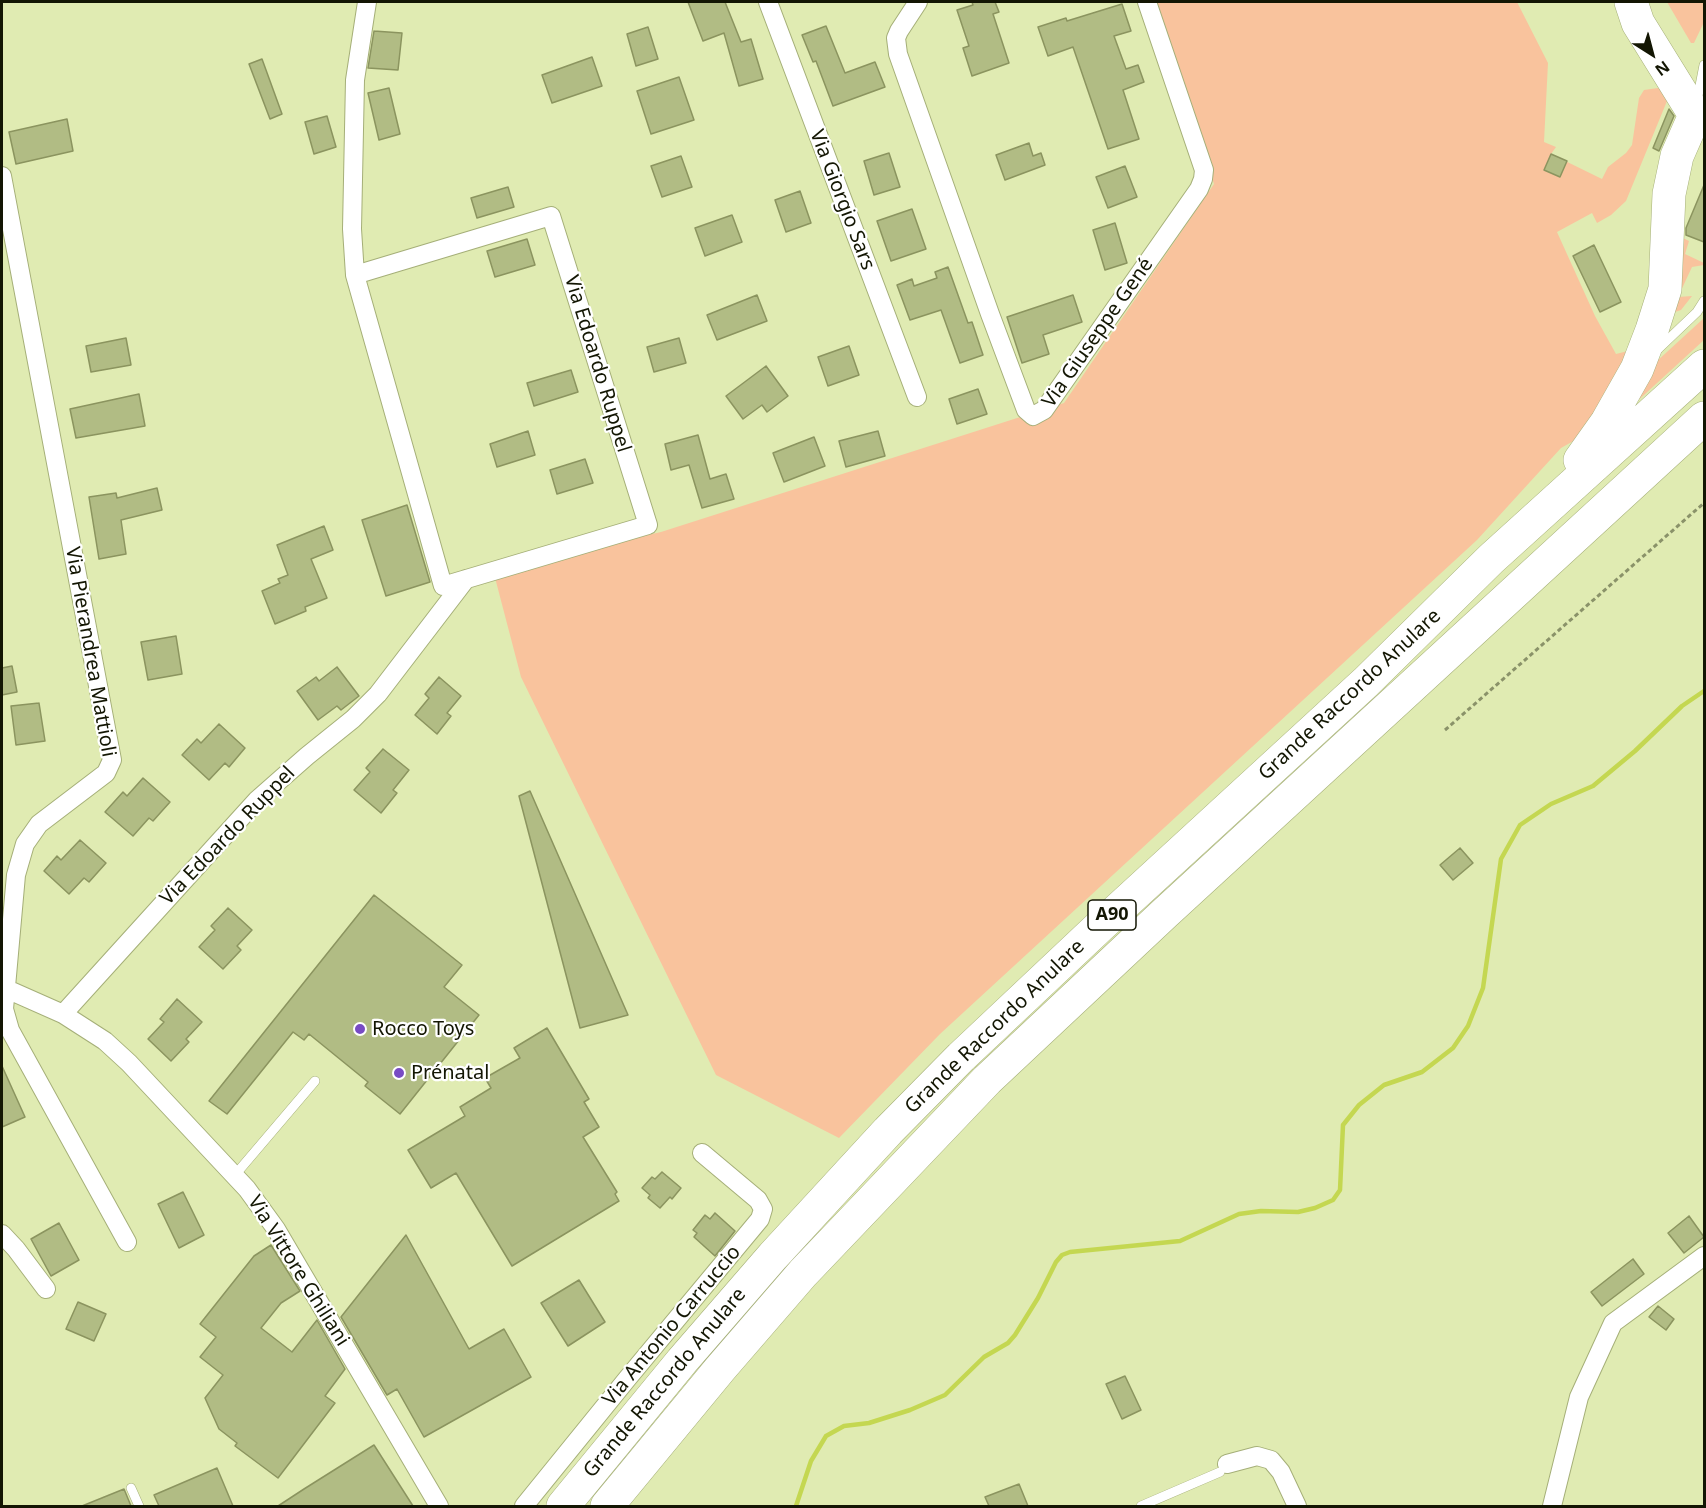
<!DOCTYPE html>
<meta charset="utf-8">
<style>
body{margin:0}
#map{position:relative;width:1706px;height:1508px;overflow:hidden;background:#e0ebb2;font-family:"Noto Sans",sans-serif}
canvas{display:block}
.frame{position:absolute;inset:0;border:3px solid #131603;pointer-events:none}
.north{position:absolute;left:1622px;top:24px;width:60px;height:60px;-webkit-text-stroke:4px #fff;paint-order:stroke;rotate:144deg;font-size:16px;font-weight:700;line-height:24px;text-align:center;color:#131603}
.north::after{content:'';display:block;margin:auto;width:21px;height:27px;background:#131603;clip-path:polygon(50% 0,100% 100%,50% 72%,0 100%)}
</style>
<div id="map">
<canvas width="1706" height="1508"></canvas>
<div class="frame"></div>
<div class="north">N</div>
</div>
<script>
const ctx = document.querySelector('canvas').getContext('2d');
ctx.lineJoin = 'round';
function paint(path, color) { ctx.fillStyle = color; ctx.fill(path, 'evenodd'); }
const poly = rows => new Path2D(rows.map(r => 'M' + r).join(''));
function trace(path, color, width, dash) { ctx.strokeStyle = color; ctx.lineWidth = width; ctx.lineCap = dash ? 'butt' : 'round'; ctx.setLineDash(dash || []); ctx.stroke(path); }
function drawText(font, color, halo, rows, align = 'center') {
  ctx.font = font + ' "Noto Sans",sans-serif'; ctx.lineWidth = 4.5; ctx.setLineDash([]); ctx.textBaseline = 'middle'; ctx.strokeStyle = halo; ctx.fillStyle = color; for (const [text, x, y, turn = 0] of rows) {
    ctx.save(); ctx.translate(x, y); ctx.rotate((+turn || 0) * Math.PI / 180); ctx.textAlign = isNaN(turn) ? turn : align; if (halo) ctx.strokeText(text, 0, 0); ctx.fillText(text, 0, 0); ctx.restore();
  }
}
paint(poly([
 [1155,2,1517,2,1548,63,1544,142,1556,147,1551,154,1602,179,1608,167,1626,153,1632,145,1639,98,1644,90,1658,88,1665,94,1667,101,1626,201,1611,215,1597,223,1592,213,1557,232,1595,316,1616,354,1632,350,1607,422,1561,448,1477,540,940,1034,839,1138,716,1075,521,677,493,570,661,532,1064,403,1214,184],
 [1667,2,1704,2,1704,22,1694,43,1691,43],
 [1683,238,1689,241,1685,254,1704,263,1704,265,1692,267,1678,297,1692,296,1681,310,1669,314],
 [1704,318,1704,340,1621,416,1644,373]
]), '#f9c39d');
trace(poly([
 [796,1506,811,1461,826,1436,844,1426,869,1423,910,1410,945,1395,984,1357,1008,1343,1015,1335,1038,1298,1056,1262,1062,1255,1070,1252,1180,1241,1239,1214,1261,1211,1298,1212,1315,1208,1333,1200,1340,1190,1343,1125,1359,1105,1384,1085,1422,1072,1453,1048,1468,1026,1483,988,1501,859,1520,825,1551,804,1593,786,1635,751,1682,706,1704,691]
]), '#c4d751', 4.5);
const building = poly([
 [688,2,725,2,741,42,751,39,763,79,739,86,724,33,703,41,688,2],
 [972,2,995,2,999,12,993,14,1009,63,972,76,963,48,969,46,957,10,973,5,972,2],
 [1122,4,1131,31,1114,36,1126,69,1138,65,1144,82,1123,90,1139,139,1108,149,1073,47,1048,56,1038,27,1066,18,1067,21,1122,4],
 [826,26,845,73,875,62,885,87,833,106,816,61,813,62,802,35,826,26],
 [648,27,658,59,636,66,627,34,648,27],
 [374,31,402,33,398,70,368,68,374,31],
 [592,57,602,86,552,103,542,75,592,57],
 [262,59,282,114,270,119,249,64,262,59],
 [679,77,694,120,651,134,637,91,679,77],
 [389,88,400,134,379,140,368,93,389,88],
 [1669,109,1674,116,1659,151,1653,148,1669,109],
 [327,116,336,147,314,154,305,122,327,116],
 [67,119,73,151,16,164,9,132,67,119],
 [1029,143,1033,156,1041,153,1045,165,1005,180,996,155,1029,143],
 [889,153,900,187,874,195,864,161,889,153],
 [1551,154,1567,161,1560,177,1544,170,1551,154],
 [681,156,692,187,662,197,651,166,681,156],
 [1125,166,1137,197,1108,208,1096,177,1125,166],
 [1704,185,1704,242,1686,235,1686,228,1704,185],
 [508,187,514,207,477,218,471,198,508,187],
 [800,191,811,223,786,232,775,200,800,191],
 [912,209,926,249,891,261,877,221,912,209],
 [732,215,742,242,705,256,695,228,732,215],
 [1115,223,1127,263,1105,270,1093,230,1115,223],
 [527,239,535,265,495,277,487,251,527,239],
 [1594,245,1621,302,1600,312,1573,256,1594,245],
 [948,267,968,323,972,322,983,355,960,363,941,310,910,320,897,285,912,279,914,286,937,278,935,272,948,267],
 [757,295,767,321,717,340,707,315,757,295],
 [1073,295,1082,322,1043,335,1049,354,1022,363,1007,317,1073,295],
 [126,338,131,365,91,372,86,346,126,338],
 [679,338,686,363,654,372,647,347,679,338],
 [849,346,859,375,828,386,818,357,849,346],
 [766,366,788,396,767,412,762,405,743,419,726,396,766,366],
 [571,370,578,392,534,406,527,383,571,370],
 [978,389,987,414,957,424,949,399,978,389],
 [139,394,145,426,76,438,70,409,139,394],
 [528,431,535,455,497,467,490,444,528,431],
 [878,431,885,456,846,467,839,441,878,431],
 [698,435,710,479,726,474,734,499,702,508,689,465,671,470,665,444,698,435],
 [814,437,825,466,784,482,773,453,814,437],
 [585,459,593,483,557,494,550,470,585,459],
 [157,488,162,510,121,520,126,554,99,559,89,497,116,493,117,498,157,488],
 [407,505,430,582,386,596,362,520,407,505],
 [324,526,333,550,311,559,327,598,305,607,306,611,275,624,262,591,280,583,278,579,288,575,277,545,324,526],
 [176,636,182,674,148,680,141,642,176,636],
 [12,666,17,692,2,695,2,668,12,666],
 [337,667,359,696,341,710,337,706,318,720,297,691,316,677,319,681,337,667],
 [439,677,461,696,447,713,451,716,437,734,415,715,429,698,425,694,439,677],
 [39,703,45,741,16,745,11,706,39,703],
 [219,724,245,748,229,767,225,763,209,780,182,755,197,739,201,743,219,724],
 [383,749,409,770,393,790,397,793,381,813,354,790,370,772,366,768,383,749],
 [143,778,170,802,153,821,149,818,133,836,105,812,123,792,127,796,143,778],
 [530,791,628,1015,580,1028,519,796,530,791],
 [80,840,106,863,89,882,84,878,69,894,44,871,57,856,61,860,80,840],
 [1460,848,1473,863,1453,880,1440,865,1460,848],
 [374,895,462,965,444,987,479,1015,400,1114,365,1086,368,1082,309,1034,304,1040,293,1032,227,1114,209,1101,374,895],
 [228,908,252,930,237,946,241,950,223,969,199,947,215,930,211,926,228,908],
 [177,999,202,1022,186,1039,189,1042,171,1061,148,1039,164,1022,160,1019,177,999],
 [547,1028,589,1099,584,1102,599,1127,583,1137,617,1192,615,1194,619,1201,512,1266,456,1173,431,1188,408,1150,465,1116,460,1107,491,1088,485,1078,520,1058,514,1048,547,1028],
 [2,1066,25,1117,2,1127,2,1066],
 [662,1172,681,1188,672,1199,670,1197,660,1208,648,1198,650,1195,642,1188,652,1177,655,1179,662,1172],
 [183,1192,204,1235,179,1248,158,1204,183,1192],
 [715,1213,735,1231,715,1256,694,1237,697,1233,693,1230,705,1215,710,1219,715,1213],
 [1689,1216,1704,1237,1684,1253,1668,1233,1689,1216],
 [59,1223,79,1260,51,1276,31,1239,59,1223],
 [406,1235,469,1349,504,1329,531,1377,424,1437,397,1389,387,1395,341,1317,406,1235],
 [271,1245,300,1291,281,1303,261,1328,292,1352,317,1320,345,1369,325,1396,335,1403,278,1478,235,1446,237,1443,219,1429,205,1398,223,1375,200,1357,216,1337,200,1324,254,1256,271,1245],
 [1633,1259,1644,1274,1602,1306,1591,1292,1633,1259],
 [579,1280,605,1322,568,1346,541,1303,579,1280],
 [78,1302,106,1314,94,1341,66,1329,78,1302],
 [1658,1306,1674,1319,1666,1330,1649,1317,1658,1306],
 [1125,1376,1141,1410,1122,1419,1106,1384,1125,1376],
 [374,1445,413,1506,278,1506,304,1489,374,1445],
 [217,1468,233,1506,159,1506,154,1495,217,1468],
 [1019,1484,1028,1506,989,1506,985,1497,1019,1484],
 [124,1489,131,1506,82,1506,124,1489]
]);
paint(building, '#b1bc84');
trace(building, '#8b945f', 1.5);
const lane = poly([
 [1697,101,1704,65],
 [1656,351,1697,312,1704,301],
 [235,1175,315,1081],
 [131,1488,139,1506],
 [1141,1506,1220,1472]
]);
const street = poly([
 [768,2,917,397],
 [918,2,899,31,896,38,898,54,990,314,1026,410,1033,416,1044,410,1199,189,1203,179,1204,170,1147,2],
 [2,176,112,760,106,773,39,824,25,844,16,875,4,1009,10,1030,127,1242],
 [355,275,551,216,648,525,443,586,355,275,352,229,355,80,367,2],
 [2,987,63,1014,105,1041,129,1063,247,1189,276,1229,439,1506],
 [63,1014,257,800,307,756,353,719,378,694,466,579],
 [2,1234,16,1249,46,1289],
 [1227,1464,1257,1456,1271,1460,1281,1472,1297,1506],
 [524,1506,627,1379,760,1219,763,1209,758,1200,702,1153],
 [1552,1506,1579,1397,1613,1323,1704,1256]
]);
const highway = poly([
 [1580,460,1607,422,1637,369,1652,330,1665,289,1669,194,1677,156,1695,115,1638,23,1631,2],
 [563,1506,682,1361,773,1256,888,1131,961,1057,1099,927,1366,682,1491,559,1704,366],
 [607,1506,720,1369,803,1273,987,1080,1164,914,1704,418]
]);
trace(lane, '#a5af78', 10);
trace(street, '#a5af78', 20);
trace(highway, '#a5af78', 34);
trace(poly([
 [1445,730,1704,503]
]), '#8a9269', 3, [4.5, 3]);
trace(lane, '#fff', 9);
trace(street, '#fff', 18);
trace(highway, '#fff', 33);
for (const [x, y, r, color] of [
 [360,1029,6,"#784bc4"],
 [399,1073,6,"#784bc4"]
]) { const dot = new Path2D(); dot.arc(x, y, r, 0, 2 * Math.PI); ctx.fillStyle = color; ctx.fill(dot); trace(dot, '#fff', 2); }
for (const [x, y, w] of [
 [1112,915,48]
]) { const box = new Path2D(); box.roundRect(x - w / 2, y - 15, w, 30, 4.5); ctx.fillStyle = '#fff'; ctx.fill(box); trace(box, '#131603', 1.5); }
drawText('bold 18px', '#131603', null, [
 ["A90",1112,915]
]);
drawText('20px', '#131603', '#fff', [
 ["Via Giorgio Sars",842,200,69],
 ["Via Giuseppe Gené",1098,333,-55],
 ["Via Edoardo Ruppel",597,364,73],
 ["Via Pierandrea Mattioli",90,652,80],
 ["Grande Raccordo Anulare",1350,695,-43],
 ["Via Edoardo Ruppel",228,836,-46],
 ["Grande Raccordo Anulare",995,1027,-44],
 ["Via Vittore Ghiliani",298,1271,58],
 ["Via Antonio Carruccio",672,1326,-50],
 ["Grande Raccordo Anulare",665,1383,-50]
]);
drawText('20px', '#131603', '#fff', [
 ["Rocco Toys",372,1029],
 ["Prénatal",411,1073]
], 'left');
</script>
